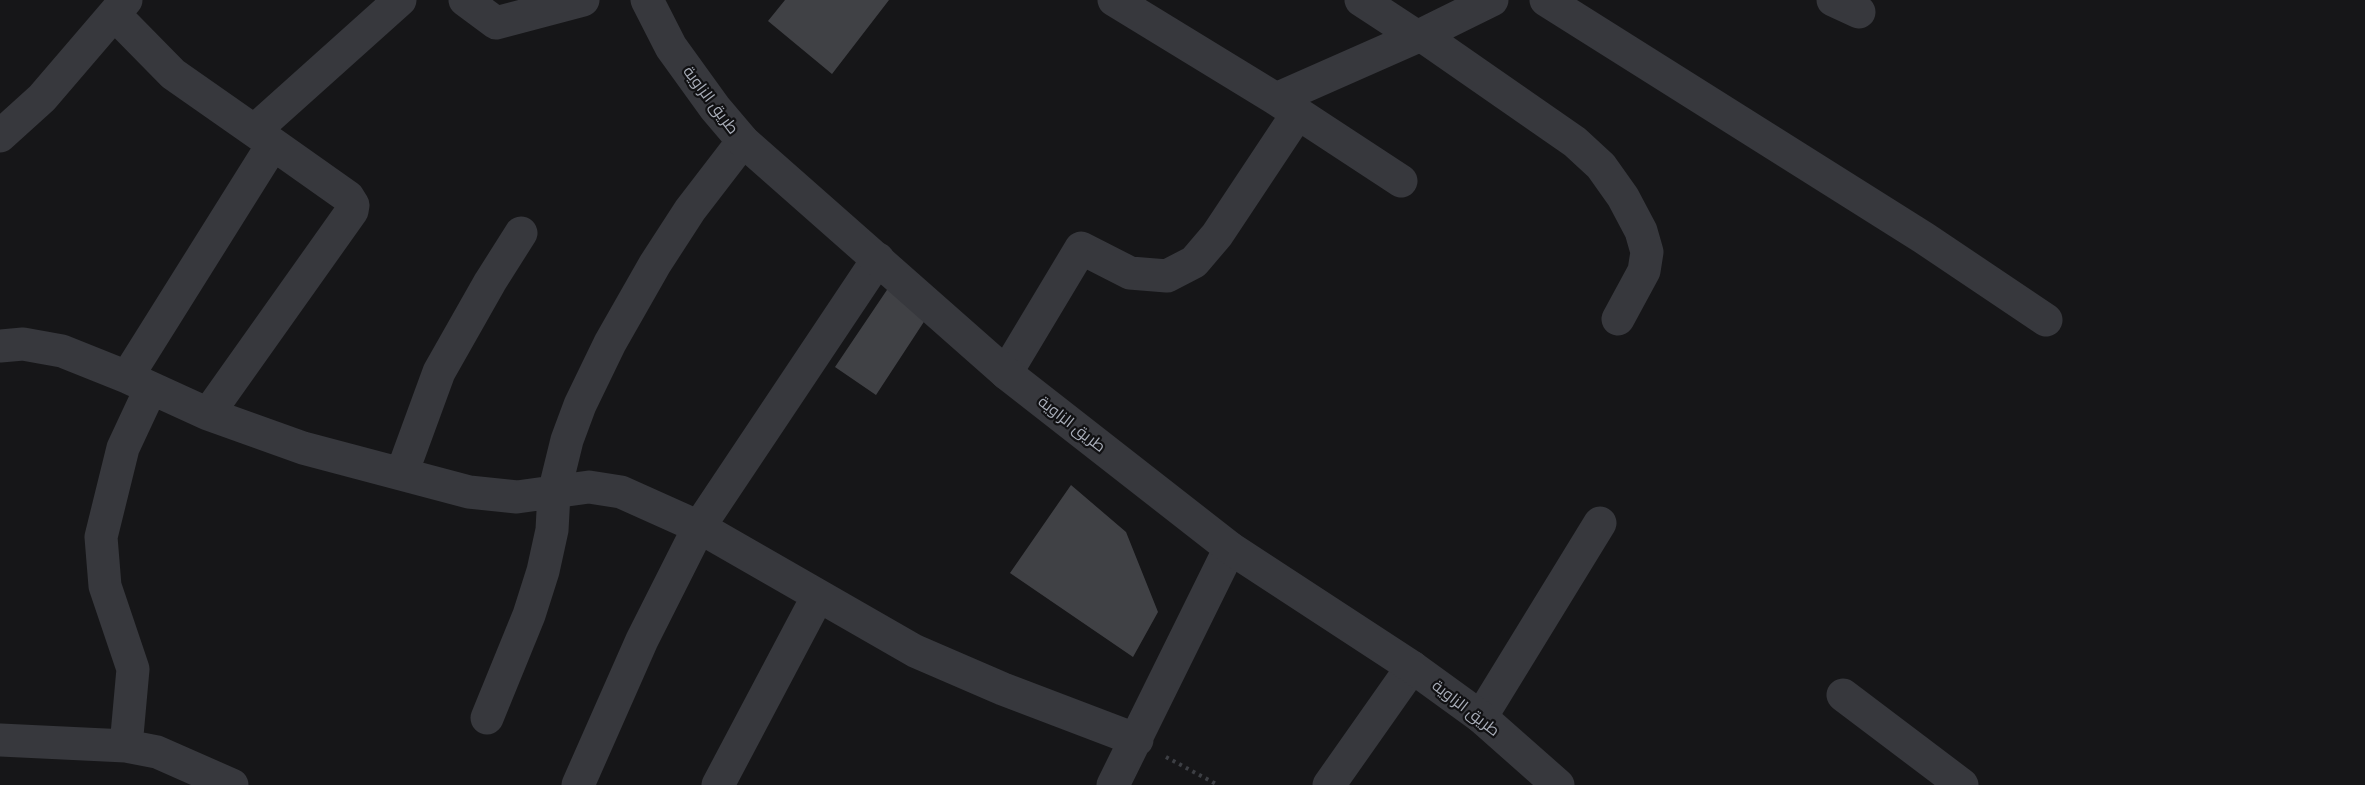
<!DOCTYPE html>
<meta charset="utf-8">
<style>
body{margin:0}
canvas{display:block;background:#161618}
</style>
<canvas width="2365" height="785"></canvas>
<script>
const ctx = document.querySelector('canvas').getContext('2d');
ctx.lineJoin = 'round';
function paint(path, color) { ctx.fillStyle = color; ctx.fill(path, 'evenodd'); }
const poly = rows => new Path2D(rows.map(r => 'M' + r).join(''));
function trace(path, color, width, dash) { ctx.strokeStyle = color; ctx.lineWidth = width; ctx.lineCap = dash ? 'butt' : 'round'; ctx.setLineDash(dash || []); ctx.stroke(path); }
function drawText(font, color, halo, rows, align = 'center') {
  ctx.font = font + ' Ubuntu,Cairo,sans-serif'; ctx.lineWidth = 4.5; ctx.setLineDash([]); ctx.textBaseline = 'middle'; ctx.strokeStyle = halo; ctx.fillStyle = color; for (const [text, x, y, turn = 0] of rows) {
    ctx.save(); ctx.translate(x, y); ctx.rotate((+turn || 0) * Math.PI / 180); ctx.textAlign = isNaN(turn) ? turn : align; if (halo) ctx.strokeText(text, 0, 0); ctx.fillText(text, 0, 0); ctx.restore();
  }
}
paint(poly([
 [785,0,889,0,832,74,768,21],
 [893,281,931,311,876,395,835,367],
 [1071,485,1126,532,1158,612,1133,657,1010,573]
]), '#404145');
trace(poly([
 [1166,757,1218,785]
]), '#3d3f44', 4, [3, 4.5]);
trace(poly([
 [465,0,496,23,583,0],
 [1114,0,1276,99,1401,181],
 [1361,0,1416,36],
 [1546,0,1924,238,2046,320],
 [1833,0,1859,12],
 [114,14,173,74,273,144,127,377],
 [1421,35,1575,142,1601,166,1623,197,1641,231,1647,252,1644,271,1618,319],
 [1276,99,1421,35,1492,0],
 [255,130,400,0],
 [0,136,42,98,126,0],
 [0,346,23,344,62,351,127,377,208,414,303,448,469,492,517,497,589,487,621,492,699,527,915,651,1003,689,1137,740],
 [1006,373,1081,248,1130,273,1167,276,1194,262,1217,235,1298,113],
 [208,414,352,211,353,205,348,197,273,144],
 [402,473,439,372,490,282,521,233],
 [1843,695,1962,785],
 [1481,717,1600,523],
 [487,718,529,615,543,571,552,530,554,493,567,440,580,405,610,343,655,264,690,210,743,141],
 [0,740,126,746,157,752,232,785],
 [126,746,133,669,105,586,101,537,123,448,151,388],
 [578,785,642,640,699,527,878,259],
 [718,785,818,596],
 [1113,785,1230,548],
 [1329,785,1412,667]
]), '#37383d', 33);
trace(poly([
 [647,0,671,47,715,108,743,141,1006,373,1230,548,1412,667,1481,717,1558,785]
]), '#37383d', 33);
drawText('16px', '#a8adb8', '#111113', [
 ["طريق الزاوية",711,100,53],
 ["طريق الزاوية",1072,424,38],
 ["طريق الزاوية",1466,708,38]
]);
</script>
